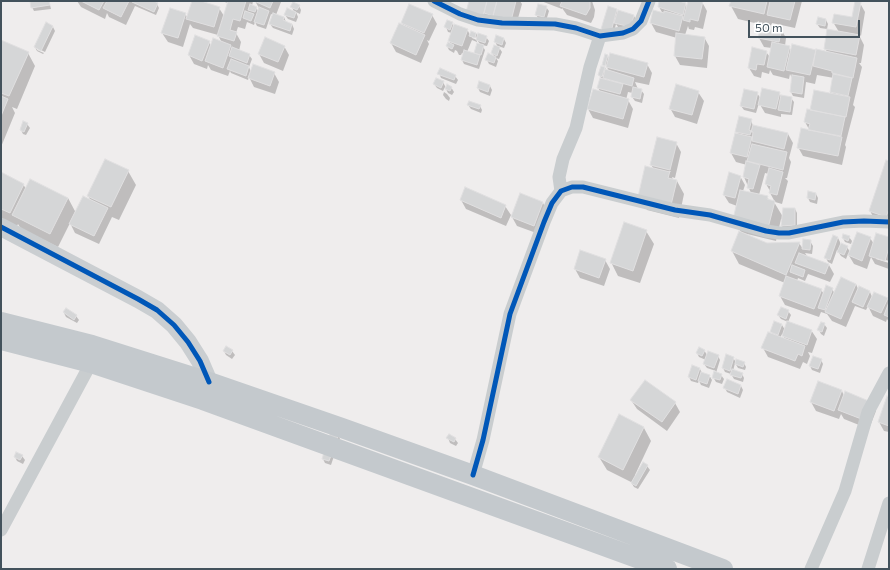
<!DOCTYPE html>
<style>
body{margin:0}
#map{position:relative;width:890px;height:570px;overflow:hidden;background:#efeded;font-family:Commissioner,sans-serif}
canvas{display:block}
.frame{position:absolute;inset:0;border:2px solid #43525c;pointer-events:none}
.scale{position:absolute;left:748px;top:20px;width:112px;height:18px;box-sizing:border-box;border:2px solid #43525c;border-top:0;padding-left:5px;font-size:12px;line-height:14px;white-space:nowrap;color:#43525c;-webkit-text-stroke:3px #fff;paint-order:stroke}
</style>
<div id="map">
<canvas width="890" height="570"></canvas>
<div class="frame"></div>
<div class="scale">50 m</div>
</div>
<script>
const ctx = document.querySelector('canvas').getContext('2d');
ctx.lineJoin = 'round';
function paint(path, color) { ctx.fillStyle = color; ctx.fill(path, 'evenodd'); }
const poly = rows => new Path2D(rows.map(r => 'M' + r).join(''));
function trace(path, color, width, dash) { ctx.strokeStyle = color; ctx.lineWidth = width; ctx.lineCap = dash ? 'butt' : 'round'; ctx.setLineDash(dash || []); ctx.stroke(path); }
paint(poly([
 [31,1,49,1,51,9,34,11,32,7],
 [77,1,151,1,157,4,159,8,156,15,135,6,126,25,109,17,107,13,105,19,81,7],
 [193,1,197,1,219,8,224,16,228,3,221,1,253,1,252,6,256,7,258,11,259,8,255,1,281,1,281,2,276,15,284,17,286,22,292,24,294,29,292,35,273,28,270,24,273,15,271,14,266,29,257,26,255,22,254,25,247,22,245,29,238,27,236,33,241,42,239,51,249,55,252,59,249,67,251,72,274,73,279,82,275,94,254,87,249,77,248,80,231,73,230,71,228,76,211,70,208,65,207,69,194,64,189,55,196,37,209,42,211,46,222,43,218,35,193,28,190,24,183,47,168,42,162,33,185,14,188,18],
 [470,1,520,1,522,4,515,29,488,24],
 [541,1,592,1,595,10,594,17,591,23,567,15,562,8,562,9],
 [660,1,675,1,686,4,687,7,689,1,702,2,707,11,703,29,695,27,694,30,689,29,688,26,685,35,704,37,709,46,707,68,680,65,675,56,677,38,656,32,651,23,663,14,659,7],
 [732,1,802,1,795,28,772,23,771,27,781,29,786,38,785,46,789,47,792,52,827,52,825,48,839,32,833,22,852,19,860,3,865,12,861,36,859,35,864,45,861,63,859,63,862,67,853,105,855,107,845,145,846,147,842,165,803,156,798,147,810,131,805,122,811,111,830,94,834,78,817,75,815,84,806,82,804,98,793,96,791,92,792,78,790,74,789,79,773,75,770,70,769,74,762,72,761,78,754,76,749,68,766,52,770,57,772,48,764,47,759,38,765,35,767,26,738,19,731,6],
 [299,6,301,10,300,14,296,12,298,17,296,22,288,19,285,15,294,12,292,7],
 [546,7,549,11,546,21,539,19,536,15],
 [616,10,618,13,634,16,636,20,633,31,618,27,616,24,613,35,602,29],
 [432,15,437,24,429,41,427,40,429,44,421,63,396,52,391,43,404,26,402,23],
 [826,20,828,24,827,29,820,28,817,24],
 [452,23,454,27,467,29,470,35,476,33,478,37,486,37,489,41,487,46,482,45,485,50,479,69,464,64,462,60,464,54,462,53,461,55,459,55,457,51,455,50,454,53,449,50,447,46,451,44,449,41,452,33,448,32,446,27],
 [472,36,480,39,479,41,472,38],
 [472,40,477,42,477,40,480,44,478,44,474,54,467,52],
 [53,27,55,31,45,52,37,48,37,50,44,53,43,54,37,51,35,47],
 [504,39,506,43,504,48,498,46,502,52,499,59,496,58,498,61,496,67,489,64,487,60,494,57,492,53,498,47,495,42],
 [1,41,28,53,35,66,17,109,12,107,15,113,1,147],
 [284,46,289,55,283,71,264,63,259,54],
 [608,56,609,58,647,64,652,73,649,85,635,82,638,89,641,90,644,94,642,103,635,101,632,97,633,93,628,92,626,100,628,100,633,109,628,128,593,118,588,109,601,93,598,88,601,78,599,75,602,67,605,68,603,64,607,71,609,71,604,62],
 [439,73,455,76,458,80,456,84,441,78],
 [443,82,446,88,451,87,454,92,452,95,448,93,445,87,443,91,437,88,434,84],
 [480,82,490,86,492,90,490,96,480,92,478,88],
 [444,92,447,94,450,98,449,101,446,99,443,95],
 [698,92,704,101,697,124,675,117,670,108],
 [757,93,761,99,779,93,781,96,791,98,794,102,792,115,781,114,781,117,765,113,759,103,756,113,744,110,741,106],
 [468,105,480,106,482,110,481,113,471,109],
 [751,120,753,126,788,134,793,143,789,158,791,162,787,178,785,178,788,181,782,204,775,202,770,193,770,191,766,184,769,174,765,173,759,195,767,197,770,201,774,202,783,217,795,209,797,213,797,229,784,230,782,226,782,219,781,219,776,241,743,233,766,244,799,243,803,249,804,240,810,241,813,246,812,254,805,253,807,256,829,265,834,274,830,282,808,274,805,281,798,278,797,281,821,290,824,294,832,289,835,294,856,284,858,289,859,288,870,292,872,297,887,298,889,302,889,322,887,319,886,322,873,316,868,306,866,310,855,306,846,327,832,321,827,314,821,312,819,317,785,305,780,296,785,283,739,264,732,251,742,234,734,219,737,206,729,203,724,195,740,176,745,185,743,191,751,193,744,177,747,165,736,162,731,153,738,135,736,131],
 [27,124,30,128,26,135,23,134,21,130],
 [676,143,681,152,675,178,672,177,673,180,677,181,684,194,679,218,647,210,639,196,654,169,651,165],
 [889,162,889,224,875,220,870,211],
 [128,171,136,185,119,220,112,217,99,244,75,233,70,223,58,247,21,229,18,224,17,226,1,218,1,173,23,184,26,189,68,198,76,213,91,201,88,196],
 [809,192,816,194,818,198,817,204,810,202,808,198],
 [461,200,505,206,511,215,506,226,466,209],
 [543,203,548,212,539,234,517,226,512,217],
 [646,231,654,244,640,283,618,276,611,262],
 [833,236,838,238,840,242,840,244,847,247,850,252,870,238,874,244,889,238,889,261,876,257,876,259,889,263,889,269,875,264,871,257,867,269,854,264,848,254,846,259,841,256,837,250,832,264,828,262,826,258],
 [849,237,852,241,851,244,845,242,843,238],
 [605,260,610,269,604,286,580,278,575,269],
 [788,311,791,315,788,322,811,330,817,339,812,353,808,352,810,356,807,364,803,362,800,369,768,357,763,348,773,335,771,332,782,325,785,330,788,322,781,319,778,315],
 [782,334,785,339,780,338],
 [64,313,76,316,79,320,77,323,66,317],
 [824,324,827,328,824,336,821,334,819,330],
 [704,350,707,355,718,356,720,360,716,373,721,375,724,379,722,384,716,382,713,377,716,371,707,368,704,364,706,360,699,357,697,353],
 [224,351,232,351,235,355,232,359,226,355],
 [733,358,736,362,744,363,746,367,745,370,738,368,735,363,733,371,742,374,744,378,743,382,734,379,731,374,725,372,723,368],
 [821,360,823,364,820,373,812,370,810,366],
 [700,369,702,373,709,375,712,380,709,388,701,385,699,381,698,383,691,381,689,377],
 [741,386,743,390,740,398,727,392,725,388],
 [842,391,844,396,876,411,869,429,844,419,841,414,839,419,816,411,811,402],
 [889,398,889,432,884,431,879,422],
 [631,400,675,403,680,412,667,431,637,409],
 [619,416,644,428,651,441,635,475,636,476,647,466,650,470,638,489,634,487,631,482,607,470,599,457],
 [332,432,340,438,331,465,325,463,323,459],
 [448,438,455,439,458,443,456,446,450,443],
 [22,456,25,460,23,464,17,461,15,457]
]), '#0003');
const building = poly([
 [30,1,49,1,50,5,31,8,30,1],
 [81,1,104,1,99,10,81,1],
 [107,1,129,1,121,17,103,8,107,1],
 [133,1,154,1,158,3,154,12,132,2,133,1],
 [192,1,201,1,220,7,214,27,186,19,192,1],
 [228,1,246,1,240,21,233,19,230,30,237,32,234,41,217,36,228,1],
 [254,1,273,1,270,8,254,1],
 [469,1,487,1,483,16,466,12,469,1],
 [487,1,497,1,493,16,484,13,487,1],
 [497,1,516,1,511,21,492,19,497,1],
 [562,1,590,1,590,8,586,15,560,6,562,1],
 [659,1,678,1,686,3,683,15,658,7,659,1],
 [688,1,703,1,698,21,690,19,690,22,683,20,688,1],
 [731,1,767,1,764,14,729,6,731,1],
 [770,1,795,1,790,20,767,15,770,1],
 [855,1,861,2,856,27,832,23,834,14,852,17,855,1],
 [293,2,300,5,297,10,290,7,293,2],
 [250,4,257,7,255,12,248,10,250,4],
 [409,4,433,14,424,33,401,23,409,4],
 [538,4,547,6,544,17,535,15,538,4],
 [608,6,617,9,611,32,601,29,608,6],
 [259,7,269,11,264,25,254,22,259,7],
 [170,8,186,13,178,38,161,33,170,8],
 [287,8,296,12,294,18,284,15,287,8],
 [618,10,634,15,631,27,614,23,618,10],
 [653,10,664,13,664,11,683,16,679,31,650,23,653,10],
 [245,11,254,14,251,21,243,18,245,11],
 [273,13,284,17,283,20,292,24,290,31,269,24,273,13],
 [818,17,826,19,825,26,816,24,818,17],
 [447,20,453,22,450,30,444,27,447,20],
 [46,22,53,26,41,51,34,47,46,22],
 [399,23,425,35,416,55,390,43,399,23],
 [454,24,468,29,462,46,448,41,454,24],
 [766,25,782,28,779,42,758,38,759,33,764,34,766,25],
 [827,29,860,35,856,55,824,49,827,29],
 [471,31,476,33,475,38,469,36,471,31],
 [478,33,487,36,485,43,476,40,478,33],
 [676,33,705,37,702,59,674,56,676,33],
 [195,35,210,41,202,61,188,55,195,35],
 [496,35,504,38,502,45,494,42,496,35],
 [265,37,285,46,278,62,258,54,265,37],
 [213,38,231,45,223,68,205,61,213,38],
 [1,40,29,52,9,96,1,93,1,40],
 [448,42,454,45,452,49,446,46,448,42],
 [772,42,790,46,784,71,767,67,772,42],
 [477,43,484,45,481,55,474,53,477,43],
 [792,44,816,50,810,75,786,70,792,44],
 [494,45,500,47,497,56,491,53,494,45],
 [232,47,250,54,247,63,229,56,232,47],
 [752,47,767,51,764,65,757,64,756,70,748,68,752,47],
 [816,49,857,58,853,78,832,73,832,71,813,66,816,49],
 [464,50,480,55,477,65,461,60,464,50],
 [488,53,496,57,494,63,485,60,488,53],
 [610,53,648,63,644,77,606,67,610,53],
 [605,54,608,55,605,66,602,65,605,54],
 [231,59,249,66,246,76,227,69,231,59],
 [253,64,275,72,270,86,248,78,253,64],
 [601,66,605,67,602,77,598,75,601,66],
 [440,68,456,75,454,80,437,74,440,68],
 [605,69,634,78,632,86,603,78,605,69],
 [833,74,852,78,848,96,830,92,833,74],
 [792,75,804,77,802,94,790,92,792,75],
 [436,78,444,81,441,88,433,84,436,78],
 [600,78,623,84,620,94,597,88,600,78],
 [479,81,490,85,488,92,477,88,479,81],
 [447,84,452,87,450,91,445,89,447,84],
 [676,84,699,91,692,115,669,109,676,84],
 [633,87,642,89,640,99,631,97,633,87],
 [762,88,780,92,776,109,758,105,762,88],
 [593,89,629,99,623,119,587,109,593,89],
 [744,89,758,92,754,109,740,106,744,89],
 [814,90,850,97,846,117,810,110,814,90],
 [781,95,792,97,790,112,778,110,781,95],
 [1,96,8,99,1,116,1,96],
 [469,101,481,105,479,109,467,105,469,101],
 [807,109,845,117,841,136,808,130,810,124,804,122,807,109],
 [739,116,752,119,749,130,751,131,750,135,735,132,739,116],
 [23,121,28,123,24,132,20,130,23,121],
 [753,125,788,133,784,149,752,141,753,132,751,132,753,125],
 [801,128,842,137,838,156,797,148,801,128],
 [735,133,752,137,747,157,730,153,735,133],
 [657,137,677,142,670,170,650,165,657,137],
 [752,144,787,152,783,170,747,161,752,144],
 [105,159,129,170,111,207,87,196,105,159],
 [886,160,889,161,889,209,886,217,869,211,886,160],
 [746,161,760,165,753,189,747,188,749,179,743,177,746,161],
 [645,166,670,172,670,171,668,178,677,180,671,205,638,197,645,166],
 [769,168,783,172,777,195,769,193,771,186,765,184,769,168],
 [1,172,24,184,10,213,1,209,1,172],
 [729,172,741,176,735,198,723,195,729,172],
 [30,179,68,198,50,234,12,215,30,179],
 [465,187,506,205,501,218,460,200,465,187],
 [740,190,768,196,767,199,775,201,768,228,733,219,740,190],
 [808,191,816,193,815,200,807,198,808,191],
 [520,193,543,202,534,226,511,217,520,193],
 [83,196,108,208,94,236,69,224,83,196],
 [783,208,795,208,795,225,781,226,783,208],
 [624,222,647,230,633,271,610,263,624,222],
 [739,231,767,243,800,242,786,275,731,251,739,231],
 [857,232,871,237,862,261,848,255,857,232],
 [876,233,889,237,889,247,885,261,869,256,876,233],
 [843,234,850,236,848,241,842,238,843,234],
 [833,235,838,237,830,260,824,258,833,235],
 [803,239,811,240,810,250,802,249,803,239],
 [841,243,848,246,844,255,837,252,841,243],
 [580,250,606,259,599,278,574,269,580,250],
 [799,253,829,264,825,274,795,263,799,253],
 [792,265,805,270,803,277,790,272,792,265],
 [786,276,822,289,814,309,779,296,786,276],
 [841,277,856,284,841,319,825,312,841,277],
 [826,285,833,288,825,310,818,308,826,285],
 [859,286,870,291,863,307,852,302,859,286],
 [874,292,888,298,881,313,867,307,874,292],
 [889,302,889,317,884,315,889,302],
 [781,307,789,310,786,319,777,315,781,307],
 [66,308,77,315,74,320,63,312,66,308],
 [774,321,782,324,778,335,770,332,774,321],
 [787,321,812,330,807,345,782,336,787,321],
 [821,322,825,323,822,332,817,330,821,322],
 [768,332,805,346,802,356,798,354,795,361,761,348,768,332],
 [226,346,233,350,230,355,223,351,226,346],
 [699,347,705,350,702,356,696,353,699,347],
 [708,351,719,355,714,368,703,364,708,351],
 [726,354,734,357,730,371,722,368,726,354],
 [813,356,822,359,818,369,809,366,813,356],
 [736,359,745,362,743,367,735,364,736,359],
 [692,365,700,368,696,380,688,377,692,365],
 [732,369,743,373,741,378,730,375,732,369],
 [714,371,722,374,720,380,712,378,714,371],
 [701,372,710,375,707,384,698,381,701,372],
 [727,379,741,385,738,394,723,388,727,379],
 [645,380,676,402,662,422,630,400,645,380],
 [818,381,842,390,834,411,810,402,818,381],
 [845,391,871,402,864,420,838,410,845,391],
 [887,396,889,397,889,426,878,422,887,396],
 [619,414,644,427,623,470,598,457,619,414],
 [331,430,339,433,329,461,322,459,331,430],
 [449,434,456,438,454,442,446,438,449,434],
 [16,452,23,455,20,460,14,457,16,452],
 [643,462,648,465,636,486,631,483,643,462]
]);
paint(building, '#d5d6d7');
trace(building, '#e0dfe0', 1);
trace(poly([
 [434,1,460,14,478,20,502,23,555,24,576,28,600,36,623,33,633,29,641,21,649,1],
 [561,191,559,177,563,159,576,128,590,67,600,36],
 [473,475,483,440,510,314,544,222,552,203,561,191,572,187,583,187,675,210,710,215,766,231,779,233,789,233,843,222,864,221,889,222],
 [1,530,91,363],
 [811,569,845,491,868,412,889,373],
 [868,569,889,503]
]), '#c9cdcf', 13);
trace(poly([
 [1,227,138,299,157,310,174,325,188,342,200,361,209,382]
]), '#caced1', 18);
trace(poly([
 [1,322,92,345,209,382,342,428,473,475,723,569],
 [1,340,91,363,203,400,667,569]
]), '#c4c9cd', 20);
trace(poly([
 [434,1,460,14,478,20,502,23,555,24,576,28,600,36,623,33,633,29,641,21,649,1],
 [1,227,138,299,157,310,174,325,188,342,200,361,209,382],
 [473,475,483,440,510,314,544,222,552,203,561,191,572,187,583,187,675,210,710,215,766,231,779,233,789,233,843,222,864,221,889,222]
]), '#0057b8', 5);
</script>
